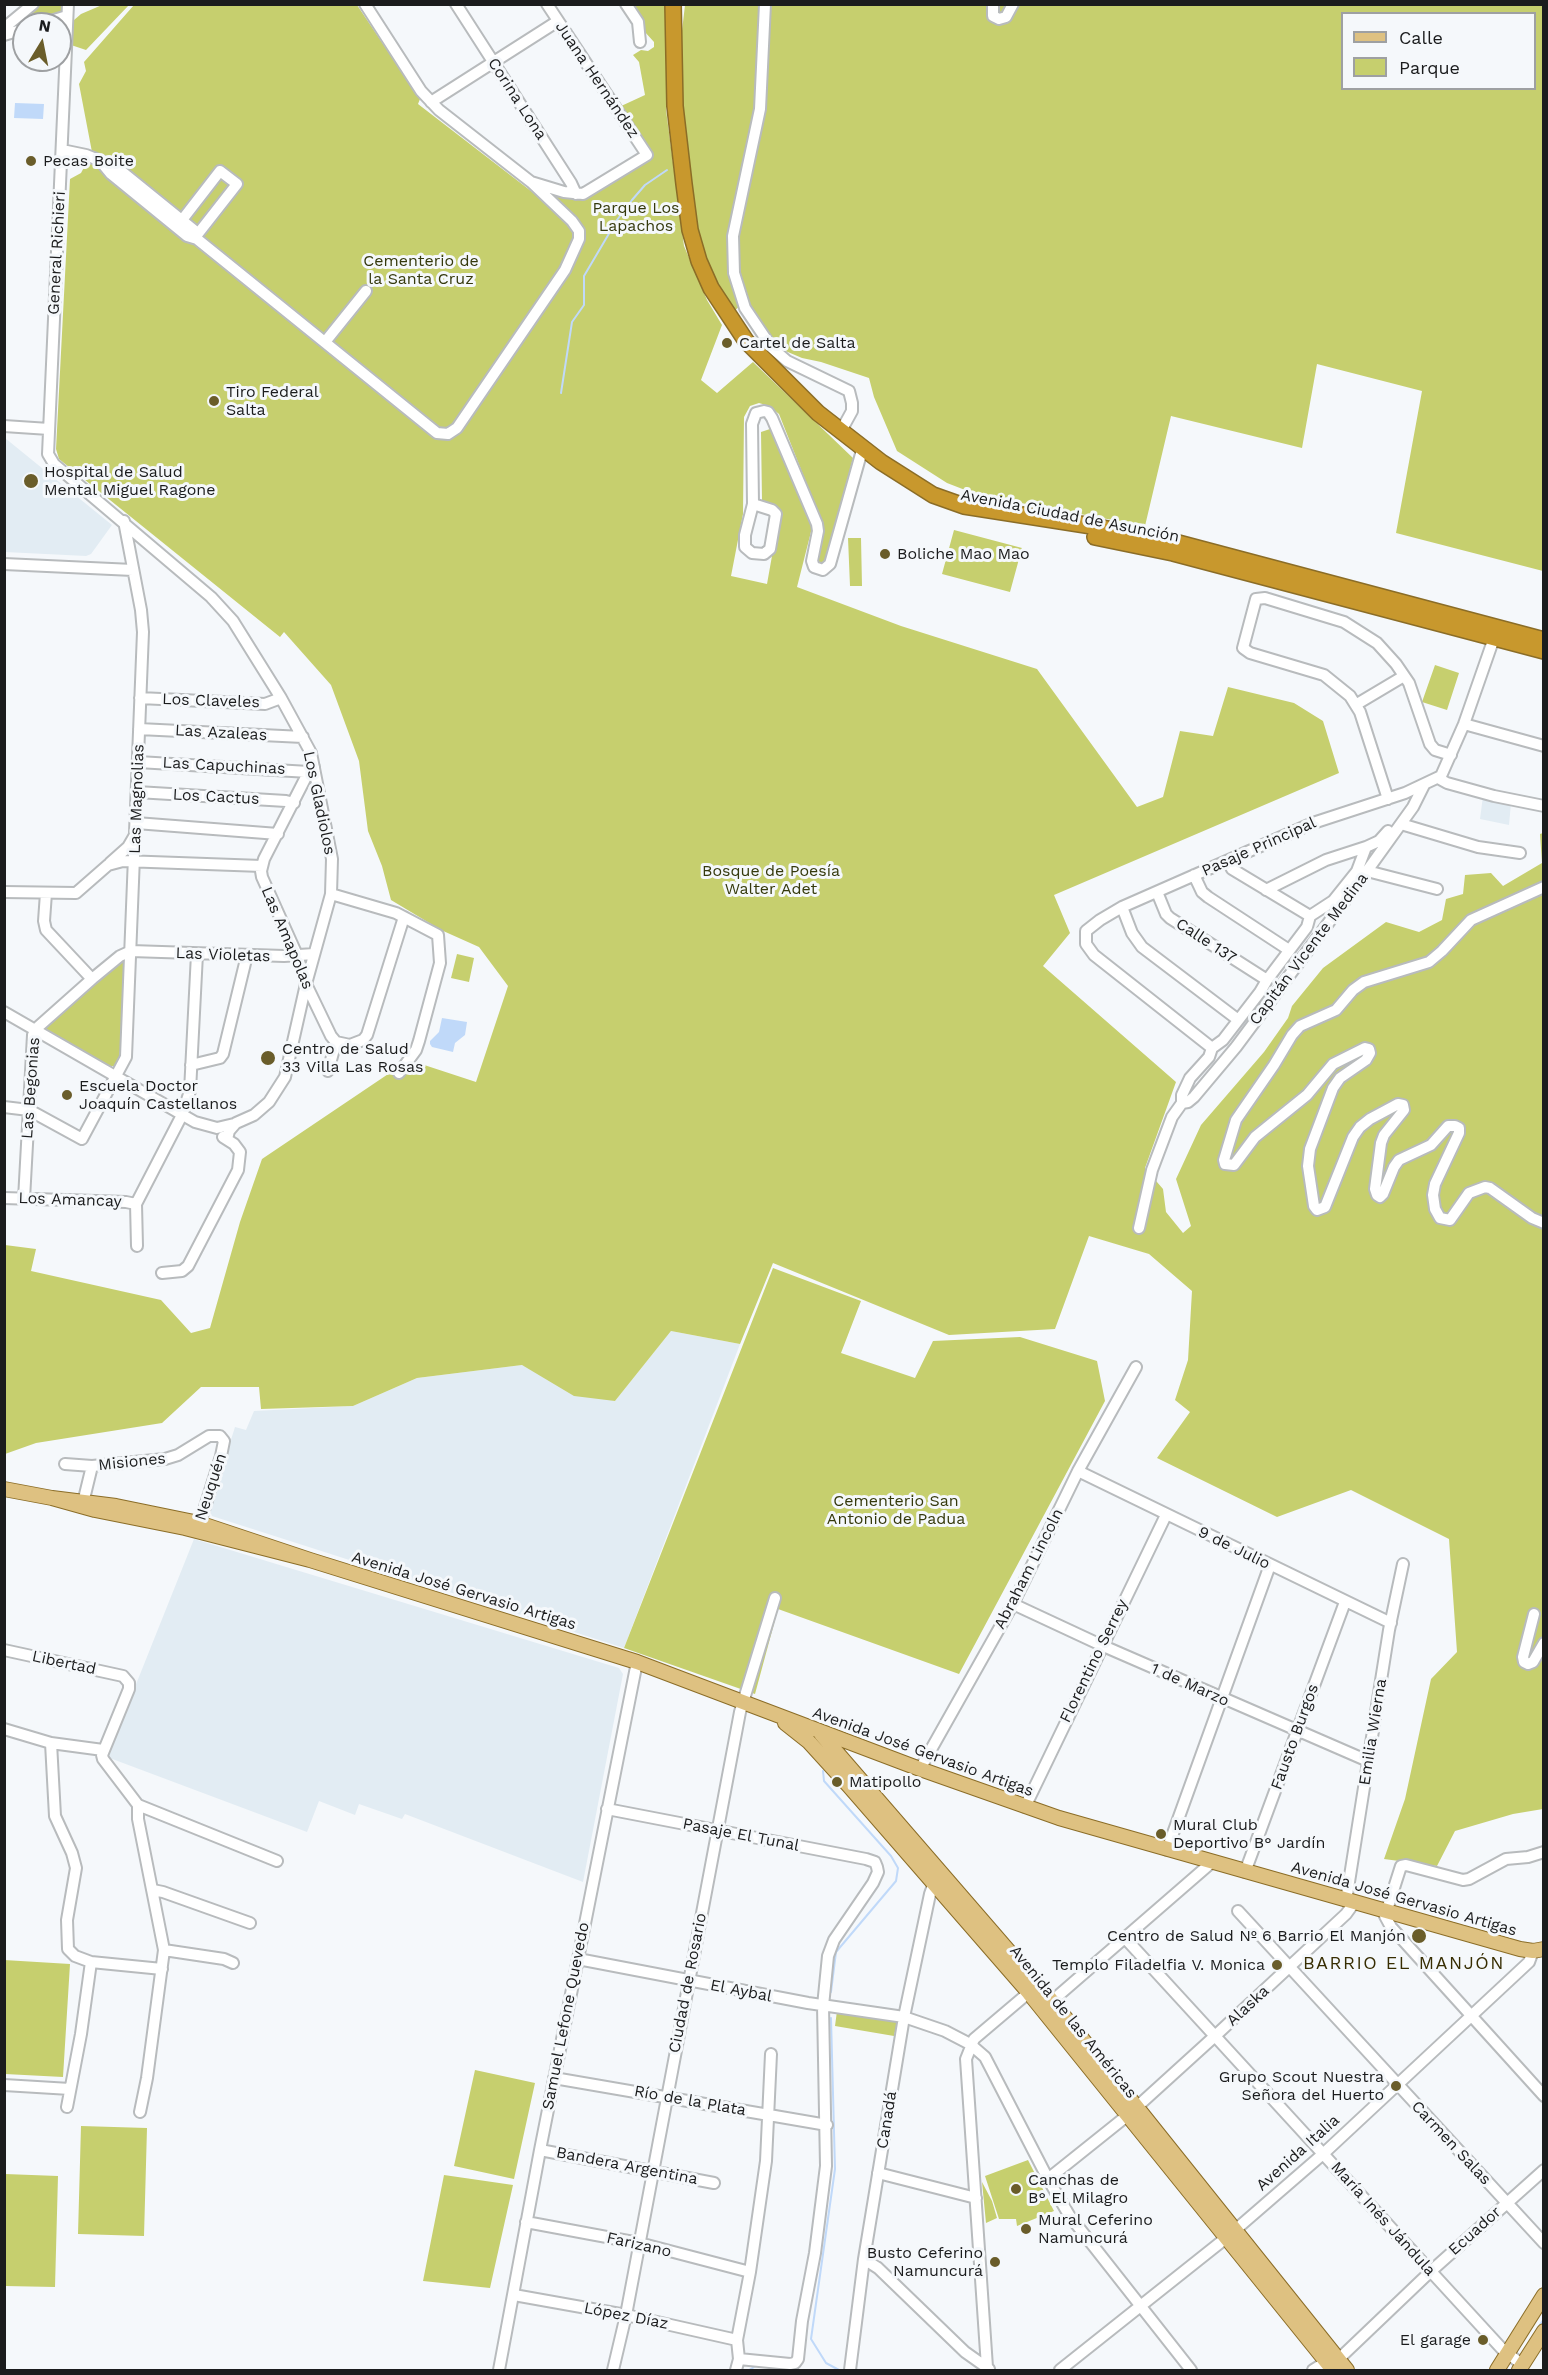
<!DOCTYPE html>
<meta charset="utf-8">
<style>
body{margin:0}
#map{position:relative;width:1548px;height:2375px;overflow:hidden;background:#f5f8fb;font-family:"Work Sans",sans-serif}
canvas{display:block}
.frame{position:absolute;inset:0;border:6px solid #1b1c1d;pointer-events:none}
.legend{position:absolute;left:1341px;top:12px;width:195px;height:78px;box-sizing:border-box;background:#f5f8fb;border:2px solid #9ea0a2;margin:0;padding:8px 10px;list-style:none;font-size:18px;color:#1b1c1d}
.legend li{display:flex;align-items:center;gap:12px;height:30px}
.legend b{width:30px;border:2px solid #9ea0a2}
.north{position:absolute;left:12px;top:12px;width:60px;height:60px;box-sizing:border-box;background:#f5f8fb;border:2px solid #9ea0a2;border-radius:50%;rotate:10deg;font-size:16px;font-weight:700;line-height:24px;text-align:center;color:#1b1c1d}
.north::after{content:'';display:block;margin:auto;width:21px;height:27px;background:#6a5d2a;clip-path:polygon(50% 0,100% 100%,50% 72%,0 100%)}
</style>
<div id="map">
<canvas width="1548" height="2375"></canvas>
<div class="frame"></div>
<ul class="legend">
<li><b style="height:8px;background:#dec181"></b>Calle</li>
<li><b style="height:16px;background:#c6cf6e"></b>Parque</li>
</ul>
<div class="north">N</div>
</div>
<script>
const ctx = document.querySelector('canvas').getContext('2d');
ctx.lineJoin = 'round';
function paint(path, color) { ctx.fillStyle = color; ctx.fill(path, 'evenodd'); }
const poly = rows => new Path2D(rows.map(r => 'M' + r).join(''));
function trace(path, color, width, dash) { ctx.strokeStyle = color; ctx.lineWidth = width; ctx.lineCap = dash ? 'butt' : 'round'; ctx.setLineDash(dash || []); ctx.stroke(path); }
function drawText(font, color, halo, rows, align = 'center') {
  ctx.font = font + ' "Work Sans",sans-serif'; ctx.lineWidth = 6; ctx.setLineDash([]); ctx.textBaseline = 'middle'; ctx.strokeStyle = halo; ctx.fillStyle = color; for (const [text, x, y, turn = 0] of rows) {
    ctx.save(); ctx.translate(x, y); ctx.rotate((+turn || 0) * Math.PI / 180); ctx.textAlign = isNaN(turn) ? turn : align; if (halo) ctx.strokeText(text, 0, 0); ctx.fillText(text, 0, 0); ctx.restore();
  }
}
paint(poly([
 [5,438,112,525,91,554,86,556,5,552],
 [1483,796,1511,803,1509,825,1480,819],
 [671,1331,740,1344,624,1648,212,1516,209,1509,235,1427,246,1430,254,1411,353,1406,417,1378,522,1365,615,1401],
 [194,1539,619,1668,623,1674,583,1882,405,1814,402,1819,359,1804,355,1815,319,1801,307,1832,107,1757]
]), '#e2ecf3');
paint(poly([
 [38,5,65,5,64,11,58,16,13,26],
 [102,5,129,5,86,50,71,45,74,20,81,14],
 [134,5,357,5,420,99,418,104,566,218,577,219,553,195,578,200,589,198,650,155,619,107,645,95,639,62,633,55,641,50,648,51,654,47,654,42,644,31,640,16,631,5,668,5,669,59,666,83,666,110,684,246,707,300,722,325,701,380,717,393,753,362,853,458,825,564,820,566,817,560,823,525,779,414,769,406,759,403,750,406,744,417,743,514,731,576,767,584,780,511,762,501,761,432,773,428,813,524,797,587,901,626,1037,669,1137,807,1163,797,1180,731,1213,736,1228,687,1294,703,1323,721,1339,773,1054,895,1070,933,1043,966,1176,1082,1145,1168,1163,1189,1166,1212,1183,1233,1191,1226,1176,1179,1201,1125,1264,1052,1288,1018,1292,1006,1323,968,1386,922,1419,932,1442,920,1446,899,1463,894,1465,875,1491,873,1503,886,1542,863,1540,834,1543,833,1543,1809,1513,1814,1455,1831,1437,1866,1384,1859,1405,1799,1431,1679,1457,1652,1449,1539,1351,1490,1277,1517,1157,1458,1190,1412,1175,1400,1188,1360,1192,1291,1149,1254,1089,1236,1055,1329,949,1335,773,1263,740,1344,671,1331,615,1401,574,1396,522,1365,417,1378,353,1406,261,1409,259,1387,201,1387,162,1423,36,1443,5,1454,5,1245,36,1249,31,1271,161,1300,191,1333,210,1328,240,1222,262,1159,409,1060,476,1082,508,986,479,947,441,930,391,900,382,866,368,831,359,761,331,685,284,632,280,637,59,459,56,449,70,179,81,173,92,152,79,84,86,71,84,62],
 [685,5,1543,5,1543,571,1396,533,1422,391,1317,364,1302,448,1171,416,1145,526,978,495,947,483,897,451,874,397,869,378,821,362,802,358,776,347,741,305,732,313,718,287,700,245,679,107,680,48],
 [1342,14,1534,14,1534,88,1342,88],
 [954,530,1022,548,1010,592,942,574],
 [848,538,861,538,862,586,850,586],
 [1435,665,1459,673,1447,710,1422,702],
 [457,954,474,958,469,982,451,978],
 [122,957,127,957,119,1063,114,1066,106,1066,44,1029,44,1027],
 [773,1268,861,1301,841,1353,915,1378,933,1341,1020,1337,1097,1361,1105,1401,959,1674,778,1609,755,1694,624,1648],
 [4,1960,70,1964,63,2077,5,2074],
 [837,2011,898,2019,894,2036,835,2026],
 [475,2070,535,2083,514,2179,454,2166],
 [81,2126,147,2128,144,2236,78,2234],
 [1028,2160,1054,2211,1017,2226,1016,2219,999,2219,985,2176],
 [5,2174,58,2176,55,2287,5,2286],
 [444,2175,513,2185,490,2288,423,2281],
 [982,2182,992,2201,997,2218,986,2223]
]), '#c6cf6e');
paint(poly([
 [15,103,44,104,43,119,14,118],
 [442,1018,467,1022,465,1035,455,1043,453,1052,432,1047,430,1044,430,1041,439,1032]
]), '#c0d9f9');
trace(poly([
 [561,393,572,322,584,305,584,276,617,220,632,200,645,185,667,170],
 [823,1771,824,1781,891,1856,898,1868,896,1881,836,1952,831,1992],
 [831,2018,835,2169,811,2339,826,2363,839,2370],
 [1537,2329,1544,2319],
 [771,2367,797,2370],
 [749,2370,756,2366]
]), '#c0d9f9', 2);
const minor = poly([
 [68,4,48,454,54,464,211,597,233,621,281,698,311,753,332,859,331,894,306,984,285,1077,269,1102,254,1115,236,1123,229,1131,227,1139],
 [365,4,421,91,439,110,531,182,564,192,583,194,647,155,547,4],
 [456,4,571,183,576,194],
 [626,4,638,22,640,42],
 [765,4,760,109,733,236,734,273,745,308,772,348,787,361,849,391,852,403,852,411,841,431],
 [993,4,993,16,999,19,1006,17,1013,4],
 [41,24,67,16],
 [4,28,33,4],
 [4,35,24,29],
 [431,102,558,21],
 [62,150,86,155,116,167,195,231,197,239,187,236,111,174,102,163],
 [182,220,220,171,237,184,197,235],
 [197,239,437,433,448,434,457,428,565,270,579,239,579,231,572,221,531,182],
 [325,342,366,291],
 [4,426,49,429],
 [753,504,745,535,745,547,752,553,764,554,770,549,776,514,772,510,753,504,752,424,756,413,764,411,768,412,772,418,817,524,818,531,812,561,814,567,823,570,830,564,861,454],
 [4,564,133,570],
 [140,698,265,704,281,698],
 [1357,704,1404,676],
 [1464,724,1544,746],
 [139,729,303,737],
 [138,762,309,772],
 [314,767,306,777,264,859,261,871,262,877,297,955,306,984,331,1036,336,1042],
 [1438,778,1447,783,1494,796,1544,806],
 [137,792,286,801,294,803],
 [1388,799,1360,712,1350,696,1324,675,1250,653,1243,648,1256,599,1265,598,1344,622,1377,643,1396,664,1409,683,1430,744,1435,750,1451,755],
 [136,823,278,834],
 [1401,824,1478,847,1520,853],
 [1228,861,1232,869,1310,916],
 [110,863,128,847,135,835],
 [1367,871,1437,889],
 [1194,875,1202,892,1208,897,1289,950],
 [1544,887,1471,920,1442,951,1429,962,1364,982,1353,990,1336,1010,1300,1026,1292,1035,1274,1065,1236,1120,1224,1160,1225,1164,1234,1165,1255,1137,1307,1095,1333,1064,1365,1048,1369,1049,1370,1053,1366,1060,1340,1078,1333,1088,1310,1149,1308,1166,1314,1206,1317,1210,1325,1207,1353,1137,1360,1127,1370,1119,1398,1104,1403,1105,1404,1110,1384,1135,1381,1143,1375,1189,1377,1195,1380,1197,1383,1194,1394,1167,1399,1160,1431,1145,1448,1126,1455,1126,1459,1128,1459,1133,1435,1184,1433,1195,1435,1209,1440,1218,1450,1220,1469,1193,1485,1187,1490,1188,1532,1218,1544,1223],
 [1266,890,1326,860,1366,847],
 [4,892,76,893,108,865,123,861,262,866],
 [1157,892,1166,914,1170,918,1267,980],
 [46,893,44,921,46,930,92,979],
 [331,894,396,913,438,935,440,963,419,1041,416,1050,399,1073],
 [1122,907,1132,933,1142,947,1237,1019],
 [4,1012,195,1122,217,1128,234,1124],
 [336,1042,350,1045,363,1040,367,1035,404,917],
 [1212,1048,1094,955,1086,944,1086,931,1100,920,1122,907,1313,823,1405,793,1441,776,1464,724,1494,638],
 [191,1065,220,1058,223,1054,247,955],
 [328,1071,336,1042],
 [1182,1103,1182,1095,1190,1078,1209,1057,1212,1048,1223,1040,1260,992,1267,980,1307,927,1310,916,1333,901,1357,871,1366,847,1379,841,1388,831],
 [4,1107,29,1110,82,1139,126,1057,143,632,141,610,124,521],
 [4,1198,126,1202,136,1204],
 [24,1199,33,1035,38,1027,92,979,120,956,131,951,284,956,314,954],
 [1139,1228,1152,1170,1172,1117,1182,1103,1188,1102,1194,1097,1236,1047,1367,871,1413,807,1424,785],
 [137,1246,136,1204,182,1115,190,1091,197,954],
 [162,1273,182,1271,188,1266,238,1170,240,1152,234,1144,223,1137],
 [65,1464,92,1466,165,1459,178,1455,209,1436,220,1436,224,1441,221,1456,198,1529],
 [1078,1471,1391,1623],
 [82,1507,92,1466],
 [1013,1604,1101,1645,1368,1761],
 [1534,1614,1523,1657,1524,1662,1528,1664,1533,1662,1544,1643],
 [4,1650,123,1676,129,1683,129,1689,102,1755,103,1759,138,1805,138,1819,164,1950,147,2078,140,2112],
 [4,1729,51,1743,103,1750],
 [51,1743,55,1816,72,1853,76,1868,67,1920,68,1949,75,1956,91,1962,162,1969],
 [920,1769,1013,1604,1078,1471,1136,1367],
 [138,1805,277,1861],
 [1025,1807,1166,1515],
 [607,1809,866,1859,875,1862,877,1867,878,1872,873,1883,834,1940,828,1956,823,2006,826,2166,815,2253,802,2321,798,2359,795,2363,790,2364,739,2359],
 [1167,1850,1270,1565],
 [1544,1852,1528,1857,1506,1859,1469,1879,1463,1880,1406,1865,1401,1866,1385,1916,1391,1927,1544,2096],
 [1245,1872,1345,1602],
 [153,1890,163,1892,250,1923],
 [1346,1901,1389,1630,1403,1564],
 [1238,1911,1544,2243],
 [1125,1938,1503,2350,1523,2365],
 [164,1950,224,1959,233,1963],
 [578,1959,808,2003,904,2017,945,2031,970,2044,985,2057,1048,2179,1069,2215,1191,2370],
 [1052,2001,1211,1863],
 [554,2078,827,2125],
 [4,2085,70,2089],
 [67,2107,81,2034,91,1962],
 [540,2150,714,2183],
 [878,2173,976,2198],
 [1048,2179,1128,2115,1215,2036,1346,1914,1354,1903],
 [526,2222,639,2243,750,2272],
 [864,2259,878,2268,965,2352,989,2369],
 [514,2295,626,2315,737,2340],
 [987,2367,966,2059,974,2039,1033,1989],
 [499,2370,540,2150,637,1662],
 [613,2370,626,2315,740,1712,775,1598],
 [736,2370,739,2359,737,2340,750,2272,766,2161,771,2054],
 [850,2370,864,2259,904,2017,930,1894,934,1883,938,1879],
 [1060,2370,1226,2238,1323,2154,1529,1962,1533,1951],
 [1313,2370,1326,2362,1343,2355,1430,2272,1544,2170]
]);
const major = poly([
 [4,1489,52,1498],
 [310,1560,185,1528,95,1510,52,1498,116,1506,199,1523,310,1560,637,1662,920,1769,1059,1818,1520,1949,1533,1951,1544,1949],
 [785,1723,809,1742,849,1786,1029,1993,1333,2370],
 [821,1734,1052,2001,1347,2370],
 [1497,2370,1544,2295],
 [1519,2370,1544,2331]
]);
const highway = poly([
 [673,4,675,106,684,184,690,230,699,261,711,288,746,341,818,413,881,462,933,495,964,506,1092,526,1167,540,1544,640],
 [1095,537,1173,553,1544,651]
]);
trace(minor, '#b8bbbd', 14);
trace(major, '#8b6d27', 16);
trace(highway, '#8b6d27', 18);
trace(minor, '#fff', 10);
trace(major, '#dec181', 14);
trace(highway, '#c8982d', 15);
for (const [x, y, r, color] of [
 [31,161,6,"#6a5d2a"],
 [727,343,6,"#6a5d2a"],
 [214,401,6,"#6a5d2a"],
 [31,481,8,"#6a5d2a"],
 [885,554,6,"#6a5d2a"],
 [268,1058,8,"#6a5d2a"],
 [67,1095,6,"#6a5d2a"],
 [837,1782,6,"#6a5d2a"],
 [1161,1834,6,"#6a5d2a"],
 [1419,1936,8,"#6a5d2a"],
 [1277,1965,6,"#6a5d2a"],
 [1396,2086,6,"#6a5d2a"],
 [1016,2189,6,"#6a5d2a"],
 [1026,2229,6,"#6a5d2a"],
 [995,2262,6,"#6a5d2a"],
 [1483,2340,6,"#6a5d2a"]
]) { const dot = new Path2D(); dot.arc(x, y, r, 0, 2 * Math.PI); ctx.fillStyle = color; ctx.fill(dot); trace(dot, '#f5f8fb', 2); }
drawText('16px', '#1b1c1d', '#f5f8fb', [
 ["Juana Hernández",597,80,56],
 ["Corina Lona",517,99,57],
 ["General Richieri",57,253,-87],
 ["Avenida Ciudad de Asunción",1070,516,11],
 ["Los Claveles",211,701,2],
 ["Las Azaleas",221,733,3],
 ["Las Capuchinas",224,766,3],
 ["Los Cactus",216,797,3],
 ["Las Magnolias",137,799,-88],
 ["Los Gladiolos",319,803,78],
 ["Pasaje Principal",1259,847,-24],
 ["Las Amapolas",287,938,67],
 ["Calle 137",1206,941,33],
 ["Capitán Vicente Medina",1309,949,-53],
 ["Las Violetas",223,955,2],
 ["Las Begonias",31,1088,-86],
 ["Los Amancay",70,1200,2],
 ["Misiones",132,1462,-6],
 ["Neuquén",211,1487,-72],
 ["9 de Julio",1234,1548,26],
 ["Abraham Lincoln",1029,1569,-63],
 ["Avenida José Gervasio Artigas",464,1591,17],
 ["Florentino Serrey",1094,1661,-64],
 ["Libertad",64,1663,12],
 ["1 de Marzo",1190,1685,24],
 ["Emilia Wierna",1373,1732,-81],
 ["Fausto Burgos",1295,1737,-70],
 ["Avenida José Gervasio Artigas",923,1752,20],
 ["Pasaje El Tunal",741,1835,11],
 ["Avenida José Gervasio Artigas",1404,1899,16],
 ["Ciudad de Rosario",688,1983,-79],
 ["El Aybal",741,1991,11],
 ["Alaska",1248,2006,-43],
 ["Samuel Lefone Quevedo",566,2016,-79],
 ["Avenida de las Américas",1073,2022,51],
 ["Río de la Plata",690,2101,10],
 ["Canadá",887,2120,-81],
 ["Carmen Salas",1451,2143,47],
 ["Avenida Italia",1298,2153,-42],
 ["Bandera Argentina",627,2166,11],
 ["María Inés Jándula",1383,2219,48],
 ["Ecuador",1475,2231,-42],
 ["Farizano",639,2245,13],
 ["López Díaz",626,2316,11]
]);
drawText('16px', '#1b1c1d', '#f5f8fb', [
 ["Pecas Boite",43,161],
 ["Cartel de Salta",739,343],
 ["Tiro Federal",226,392],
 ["Salta",226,410],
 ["Hospital de Salud",44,472],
 ["Mental Miguel Ragone",44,490],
 ["Boliche Mao Mao",897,554],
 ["Centro de Salud",282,1049],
 ["33 Villa Las Rosas",282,1067],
 ["Escuela Doctor",79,1086],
 ["Joaquín Castellanos",79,1104],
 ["Matipollo",849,1782],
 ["Mural Club",1173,1825],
 ["Deportivo B° Jardín",1173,1843],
 ["Centro de Salud Nº 6 Barrio El Manjón",1406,1936,"right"],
 ["Templo Filadelfia V. Monica",1265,1965,"right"],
 ["Grupo Scout Nuestra",1384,2077,"right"],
 ["Señora del Huerto",1384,2095,"right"],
 ["Canchas de",1028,2180],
 ["B° El Milagro",1028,2198],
 ["Mural Ceferino",1038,2220],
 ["Namuncurá",1038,2238],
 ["Busto Ceferino",983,2253,"right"],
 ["Namuncurá",983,2271,"right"],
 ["El garage",1471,2340,"right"]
], 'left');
drawText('16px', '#35390c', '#f5f8fb', [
 ["Parque Los",636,208],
 ["Lapachos",636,226],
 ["Cementerio de",421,261],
 ["la Santa Cruz",421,279],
 ["Bosque de Poesía",771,871],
 ["Walter Adet",771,889],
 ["Cementerio San",896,1501],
 ["Antonio de Padua",896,1519]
]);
ctx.letterSpacing = '1.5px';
drawText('18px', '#372d02', '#f5f8fb', [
 ["BARRIO EL MANJÓN",1404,1964]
]);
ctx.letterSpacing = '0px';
</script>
